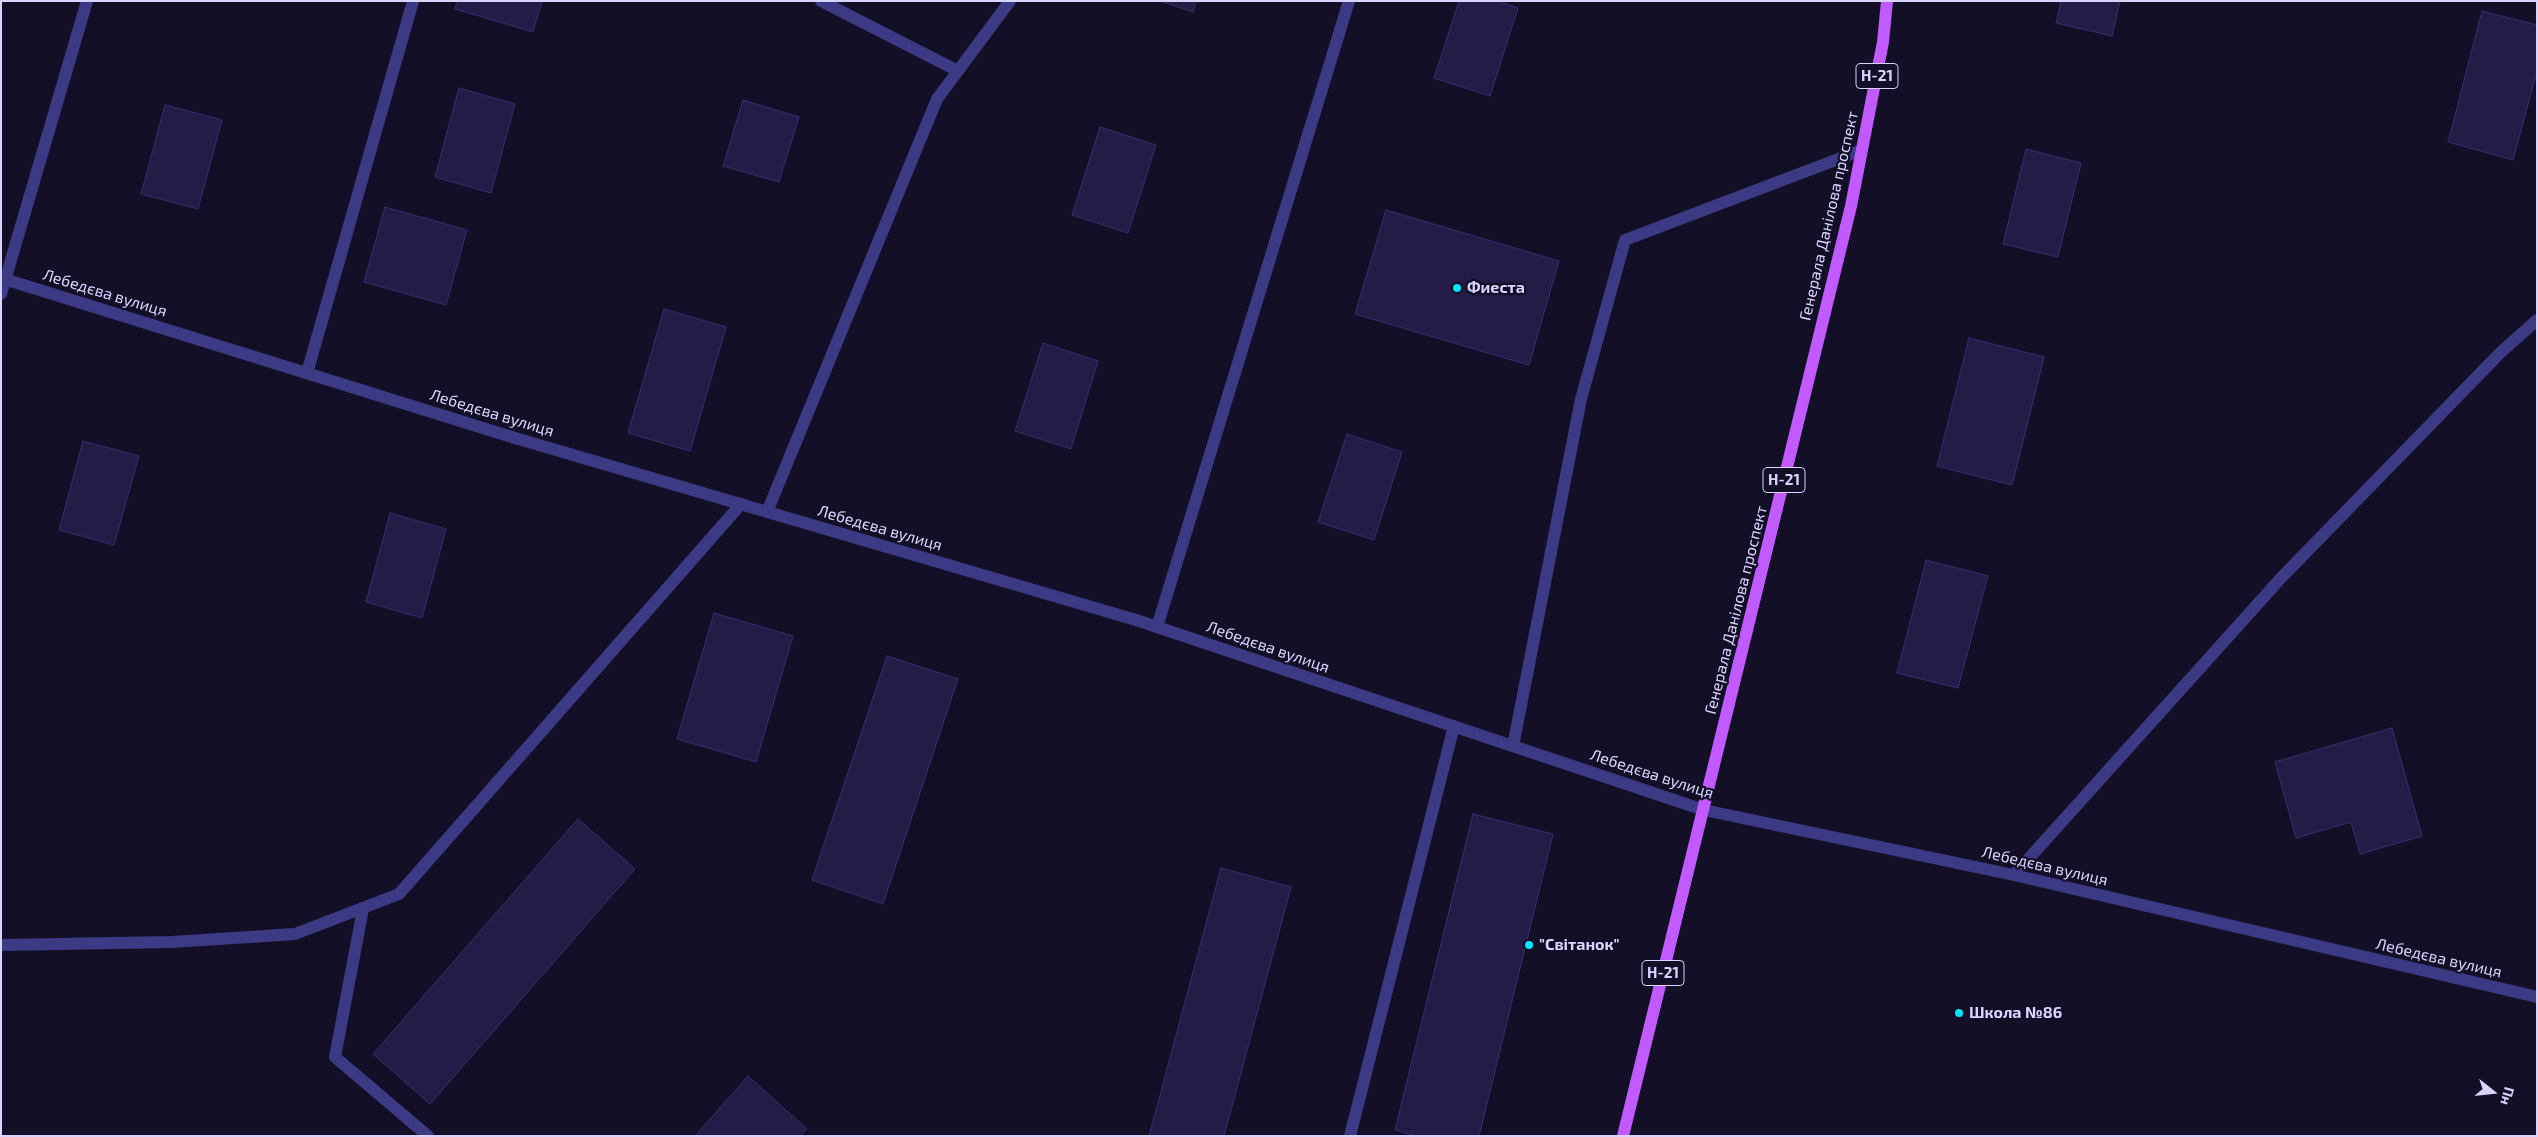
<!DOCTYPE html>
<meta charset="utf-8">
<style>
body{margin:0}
#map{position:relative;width:2538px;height:1137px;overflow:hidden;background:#130f26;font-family:"Exo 2",sans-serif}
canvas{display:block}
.frame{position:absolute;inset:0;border:2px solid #d9d4ff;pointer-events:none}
.north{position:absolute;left:2468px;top:1067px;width:50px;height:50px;-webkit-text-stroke:4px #130f26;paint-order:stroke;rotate:106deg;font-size:14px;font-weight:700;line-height:20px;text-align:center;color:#d9d4ff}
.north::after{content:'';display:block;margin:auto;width:18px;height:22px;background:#d9d4ff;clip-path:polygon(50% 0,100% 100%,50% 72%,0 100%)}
</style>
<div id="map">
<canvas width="2538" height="1137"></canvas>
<div class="frame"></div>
<div class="north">Пн</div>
</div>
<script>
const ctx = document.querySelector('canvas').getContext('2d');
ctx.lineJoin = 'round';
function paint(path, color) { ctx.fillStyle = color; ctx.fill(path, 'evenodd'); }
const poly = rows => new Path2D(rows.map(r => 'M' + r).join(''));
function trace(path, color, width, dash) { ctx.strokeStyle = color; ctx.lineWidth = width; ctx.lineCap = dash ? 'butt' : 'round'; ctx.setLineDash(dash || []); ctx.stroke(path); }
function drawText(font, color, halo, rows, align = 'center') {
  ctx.font = font + ' "Exo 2",sans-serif'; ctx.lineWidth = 4.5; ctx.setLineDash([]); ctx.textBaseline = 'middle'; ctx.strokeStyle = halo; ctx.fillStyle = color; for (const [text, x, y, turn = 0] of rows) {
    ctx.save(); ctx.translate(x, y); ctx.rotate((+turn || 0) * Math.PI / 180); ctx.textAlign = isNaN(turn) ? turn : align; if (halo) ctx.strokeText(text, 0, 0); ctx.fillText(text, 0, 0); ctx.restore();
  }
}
const building = poly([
 [457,1,542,1,533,32,455,9,457,1],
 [1160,1,1196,1,1193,12,1160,1],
 [1459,1,1497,1,1518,8,1490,96,1434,78,1459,1],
 [2061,1,2120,1,2112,36,2056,23,2061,1],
 [2482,11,2537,25,2537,71,2513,160,2448,142,2482,11],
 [459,88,515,104,491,193,435,177,459,88],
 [743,100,799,117,779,182,723,166,743,100],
 [165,105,222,120,198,209,141,194,165,105],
 [1100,127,1156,145,1128,233,1072,215,1100,127],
 [2026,149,2081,163,2058,257,2003,244,2026,149],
 [385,207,467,230,446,305,364,282,385,207],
 [1386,210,1559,261,1529,365,1355,314,1386,210],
 [664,309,726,327,690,451,628,433,664,309],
 [1969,338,2044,357,2012,485,1937,466,1969,338],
 [1043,343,1098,361,1071,449,1015,431,1043,343],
 [1347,434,1402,452,1374,540,1318,522,1347,434],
 [83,441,139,456,114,545,59,530,83,441],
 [390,513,446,529,422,618,366,602,390,513],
 [1926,560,1988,576,1958,688,1897,673,1926,560],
 [714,613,793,636,756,762,677,739,714,613],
 [887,656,958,679,883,904,812,880,887,656],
 [2392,728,2422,836,2360,854,2351,822,2296,838,2275,762,2392,728],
 [1473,814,1553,834,1479,1136,1416,1136,1395,1130,1473,814],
 [578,819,635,869,430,1104,373,1054,578,819],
 [1221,868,1291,887,1224,1136,1149,1136,1221,868],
 [748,1076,807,1129,800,1136,695,1136,748,1076]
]);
paint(building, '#241b47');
trace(building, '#3b2d73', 1);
trace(poly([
 [821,1,958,71],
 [1,294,87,1],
 [307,373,413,1],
 [767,512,937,99,1010,1],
 [1157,627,1349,1],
 [1513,746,1581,399,1625,240,1862,150],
 [2014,875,2281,578,2501,352,2537,320],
 [363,909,335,1057,428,1136],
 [1,945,172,942,295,934,399,894,741,504],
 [1350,1136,1454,726]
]), '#3d3a85', 12);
trace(poly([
 [1,278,515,438,1136,620,1704,810,2014,875,2537,997]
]), '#3d3a85', 12);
trace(poly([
 [1623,1136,1851,206,1883,42,1887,1]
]), '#c25bff', 12);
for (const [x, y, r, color] of [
 [1457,288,5,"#00e5ff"],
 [1529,945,5,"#00e5ff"],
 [1959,1013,5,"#00e5ff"]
]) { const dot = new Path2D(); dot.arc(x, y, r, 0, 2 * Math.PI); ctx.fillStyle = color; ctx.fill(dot); trace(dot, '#130f26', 2); }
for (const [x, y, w] of [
 [1877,76,42],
 [1784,480,42],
 [1663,973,42]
]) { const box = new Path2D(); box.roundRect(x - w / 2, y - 12.5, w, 25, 4); ctx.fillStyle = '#130f26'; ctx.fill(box); trace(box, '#d9d4ff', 1); }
drawText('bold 15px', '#d9d4ff', null, [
 ["Н-21",1877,76],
 ["Н-21",1784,480],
 ["Н-21",1663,973]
]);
drawText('16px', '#d9d4ff', '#130f26', [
 ["Генерала Данілова проспект",1829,216,-77],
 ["Лебедєва вулиця",105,293,17],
 ["Лебедєва вулиця",492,413,17],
 ["Лебедєва вулиця",880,528,16],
 ["Генерала Данілова проспект",1736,610,-76],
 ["Лебедєва вулиця",1268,647,19],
 ["Лебедєва вулиця",1652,774,18],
 ["Лебедєва вулиця",2045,866,13],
 ["Лебедєва вулиця",2439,958,13]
]);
drawText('bold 16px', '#d9d4ff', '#130f26', [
 ["Фиеста",1467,288],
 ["\"Світанок\"",1539,945],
 ["Школа №86",1969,1013]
], 'left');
</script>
